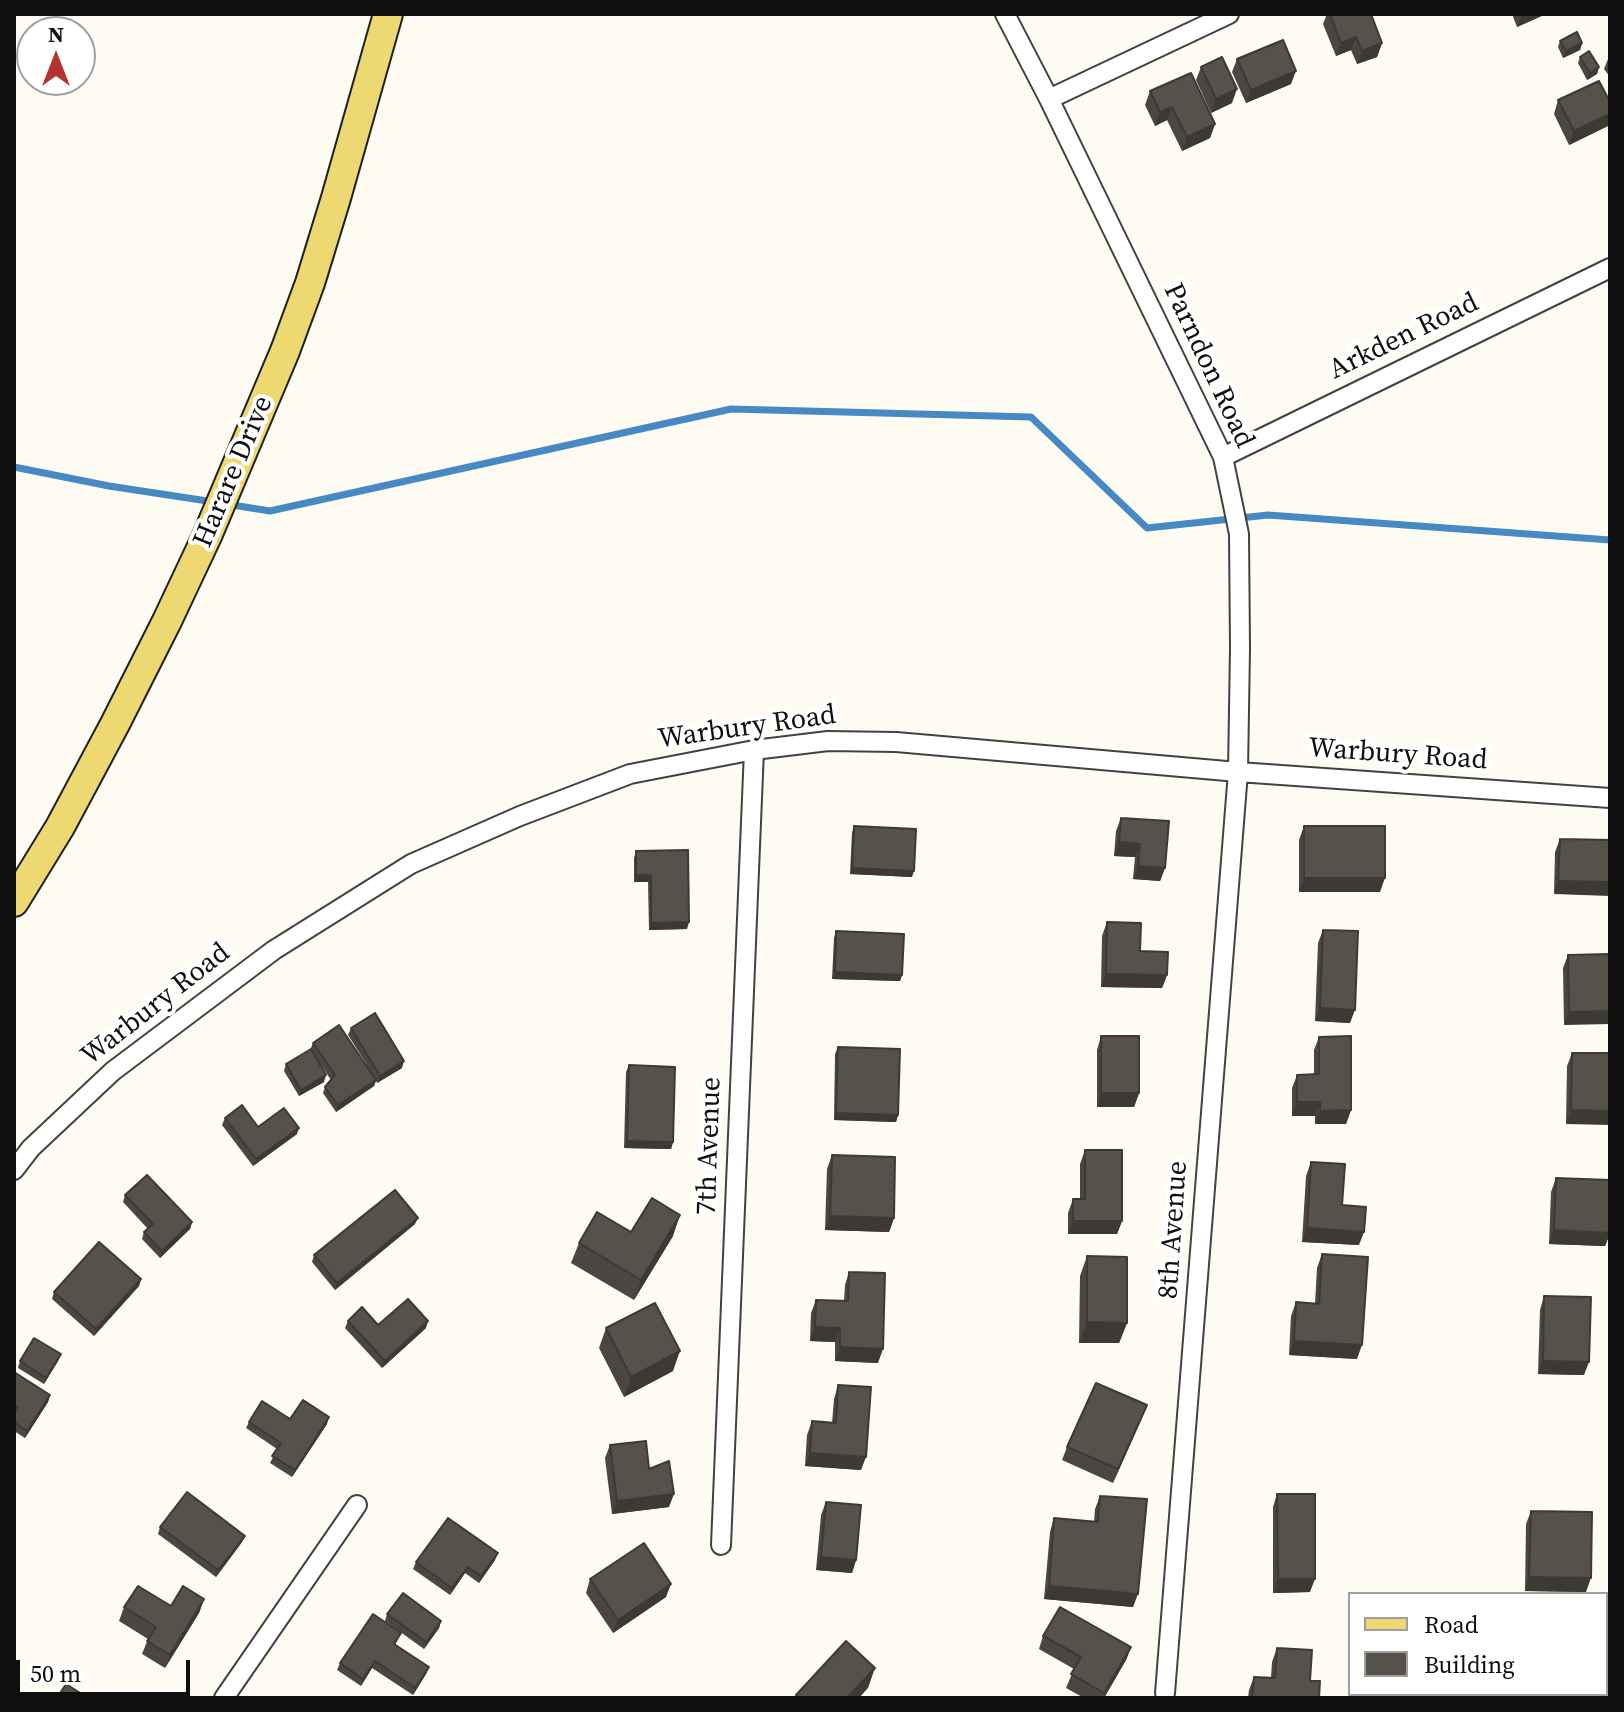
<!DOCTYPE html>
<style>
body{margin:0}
#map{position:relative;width:1624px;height:1712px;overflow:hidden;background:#fefcf2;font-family:"Source Serif 4",serif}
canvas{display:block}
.frame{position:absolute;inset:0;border:16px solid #0f0f0f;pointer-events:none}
.legend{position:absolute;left:1348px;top:1592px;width:260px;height:104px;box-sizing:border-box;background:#fff;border:2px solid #9f9f9f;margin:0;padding:10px 14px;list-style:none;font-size:24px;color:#0f0f0f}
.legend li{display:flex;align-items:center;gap:16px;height:40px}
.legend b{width:40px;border:2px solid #9f9f9f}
.north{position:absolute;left:16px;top:16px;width:80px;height:80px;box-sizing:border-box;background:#fff;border:2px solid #9f9f9f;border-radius:50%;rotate:0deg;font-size:22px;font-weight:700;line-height:32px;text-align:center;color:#0f0f0f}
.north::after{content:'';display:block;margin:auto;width:28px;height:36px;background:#b53431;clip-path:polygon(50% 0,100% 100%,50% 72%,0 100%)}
.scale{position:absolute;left:16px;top:1660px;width:174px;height:36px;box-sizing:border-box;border:4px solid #0f0f0f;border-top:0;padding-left:10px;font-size:24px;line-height:28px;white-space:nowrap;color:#0f0f0f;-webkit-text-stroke:6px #fff;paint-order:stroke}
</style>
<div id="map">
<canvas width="1624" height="1712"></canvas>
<div class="frame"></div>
<ul class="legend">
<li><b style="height:10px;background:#eed872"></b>Road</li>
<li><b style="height:22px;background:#57514c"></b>Building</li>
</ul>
<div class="north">N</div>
<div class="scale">50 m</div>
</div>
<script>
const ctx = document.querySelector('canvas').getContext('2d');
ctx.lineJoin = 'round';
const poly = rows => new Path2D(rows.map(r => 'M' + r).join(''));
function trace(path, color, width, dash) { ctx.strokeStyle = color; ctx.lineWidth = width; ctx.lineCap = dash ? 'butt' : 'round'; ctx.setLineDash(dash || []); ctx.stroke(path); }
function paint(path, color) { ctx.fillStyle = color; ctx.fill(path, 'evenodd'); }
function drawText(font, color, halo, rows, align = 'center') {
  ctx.font = font + ' "Source Serif 4",serif'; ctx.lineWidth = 8; ctx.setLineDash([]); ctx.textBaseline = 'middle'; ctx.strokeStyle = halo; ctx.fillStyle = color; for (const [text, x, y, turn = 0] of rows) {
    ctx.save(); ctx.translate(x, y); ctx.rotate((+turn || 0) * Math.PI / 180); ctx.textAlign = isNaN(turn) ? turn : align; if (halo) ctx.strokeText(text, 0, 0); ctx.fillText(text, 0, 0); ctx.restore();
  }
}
trace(poly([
 [14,467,109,486,214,502],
 [226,504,270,511,731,409,1031,417,1147,528,1268,515,1610,540]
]), '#4789c3', 7);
const minor = poly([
 [1005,14,1049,99,1223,457,1239,534,1240,648,1238,772,1165,1693],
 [1049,99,1229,14],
 [1223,457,1610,268],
 [14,1170,31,1148,113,1071,274,950,411,864,520,816,630,774,754,750,828,741,896,742,1238,772,1610,798],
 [721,1545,754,750],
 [224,1698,357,1505]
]);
const primary = poly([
 [14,902,60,827,115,724,167,621,207,536,285,351,310,283,336,198,388,14]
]);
trace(minor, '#424242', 22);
trace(primary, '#202020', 32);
trace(minor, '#fff', 18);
trace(primary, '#eed872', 28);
paint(poly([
 [1327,14,1371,14,1382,43,1377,57,1357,64,1351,50,1336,56,1323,24],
 [1512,14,1546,14,1517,27],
 [1560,41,1582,43,1580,50,1563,58,1558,47],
 [1610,54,1610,77,1604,69],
 [1580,57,1599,67,1597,74,1587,80,1578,63],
 [1237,59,1291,84,1246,103,1232,72],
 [1201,67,1232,103,1211,113,1196,80],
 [1150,91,1215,124,1210,138,1182,151,1167,120,1155,126,1145,105],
 [1558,100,1610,125,1569,145,1554,114],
 [1121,818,1165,868,1160,881,1133,879,1135,857,1114,856,1116,831],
 [854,826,912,877,850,874,852,833],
 [1304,826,1380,892,1299,892,1299,840],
 [1560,839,1610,840,1554,894,1555,852],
 [636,851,687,929,649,930,648,882,634,882,634,858],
 [1107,922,1167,975,1162,988,1101,987,1102,936],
 [1323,930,1350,1023,1315,1021,1318,943],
 [836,931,902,975,900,981,832,979,834,938],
 [1610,954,1564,1025,1563,968,1568,955],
 [351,1028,402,1068,377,1083,376,1081,374,1086,336,1112,323,1093,325,1087,331,1080,317,1059,324,1082,299,1096,284,1071,286,1064,310,1050,313,1043,367,1065,348,1035],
 [1101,1036,1139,1093,1134,1107,1097,1107,1097,1050],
 [1319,1037,1351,1110,1346,1124,1315,1124,1315,1116,1292,1116,1292,1088,1297,1075,1314,1075,1314,1050],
 [838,1047,898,1115,896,1122,834,1120,835,1054],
 [1572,1053,1610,1053,1566,1124,1567,1066],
 [629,1065,673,1142,671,1149,624,1148,626,1072],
 [225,1118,258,1127,297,1134,253,1166,222,1125],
 [1085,1150,1122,1221,1117,1234,1068,1234,1068,1213,1073,1199,1080,1199,1080,1164],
 [832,1155,894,1218,889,1232,825,1230,827,1169],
 [1311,1162,1342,1205,1359,1245,1302,1242,1306,1176],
 [1556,1178,1610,1180,1610,1234,1605,1246,1549,1244,1551,1192],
 [125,1195,192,1222,190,1229,160,1258,142,1239,144,1232,148,1229,123,1202],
 [415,1224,335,1290,312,1262,314,1255],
 [631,1232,673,1236,634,1300,571,1263,579,1243],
 [1322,1254,1357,1359,1289,1355,1291,1316,1296,1302,1315,1304,1317,1268],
 [1087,1256,1127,1323,1119,1343,1079,1343,1080,1276],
 [849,1272,878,1363,835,1361,835,1342,810,1341,811,1313,816,1300,844,1301,845,1285],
 [141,1279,139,1286,94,1336,52,1299,54,1292],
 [1544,1296,1584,1375,1538,1374,1540,1310],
 [348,1321,378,1325,426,1328,382,1368,345,1328],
 [606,1328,673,1371,624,1397,599,1348],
 [20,1361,58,1361,44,1384,18,1368],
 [14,1372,50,1395,48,1402,25,1438,14,1431],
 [838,1385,861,1470,805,1466,807,1435,812,1421,832,1423,834,1399],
 [1147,1405,1113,1483,1062,1460,1067,1447],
 [290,1419,327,1424,292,1477,270,1463,277,1449,246,1428,249,1422],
 [610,1445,649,1469,669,1507,612,1514,605,1458],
 [1277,1494,1310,1592,1273,1593,1273,1507],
 [1100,1496,1133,1607,1044,1599,1050,1532,1054,1518,1094,1522,1095,1509],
 [826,1502,856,1560,852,1573,816,1570,821,1515],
 [1531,1511,1586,1592,1525,1591,1526,1524],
 [160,1527,242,1542,216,1577,158,1534],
 [495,1560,479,1583,465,1573,450,1595,413,1569,416,1562],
 [590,1579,666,1597,613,1633,586,1593],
 [204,1599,199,1613,165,1668,142,1654,148,1639,119,1621,124,1607,171,1606],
 [387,1614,441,1621,439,1628,424,1649,385,1621],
 [401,1633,395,1645,429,1667,426,1674,413,1695,372,1668,361,1686,337,1670,340,1663],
 [1043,1636,1131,1647,1126,1660,1104,1698,1084,1698,1066,1688,1074,1669,1039,1649],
 [1277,1648,1310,1681,1319,1698,1248,1698,1249,1690,1254,1677,1271,1678,1272,1662]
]), '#4b4641');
paint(poly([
 [1522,14,1546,14,1517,27],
 [1356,37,1351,50,1336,56,1341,43],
 [1382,43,1377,57,1357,64,1362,51],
 [1582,43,1580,50,1563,58,1566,51],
 [1599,67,1597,74,1587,80,1590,73],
 [1296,71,1291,84,1246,103,1251,90],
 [1237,89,1232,103,1211,113,1216,99],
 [1172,107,1167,120,1155,126,1160,112],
 [1610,114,1610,125,1569,145,1574,131],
 [1215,124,1210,138,1182,151,1187,137],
 [1119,842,1140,844,1135,857,1114,856],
 [1138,866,1165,868,1160,881,1133,879],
 [852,868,914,871,912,877,850,874],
 [636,875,651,875,648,882,634,882],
 [1304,878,1385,878,1380,892,1299,892],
 [1558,881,1610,882,1610,896,1554,894],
 [689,922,687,929,649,930,651,923],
 [835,972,902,975,900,981,832,979],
 [1106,974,1167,975,1162,988,1101,987],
 [1320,1008,1355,1010,1350,1023,1315,1021],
 [1610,1011,1610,1024,1564,1025,1569,1012],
 [404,1061,402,1068,377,1083,380,1076],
 [326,1075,324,1082,299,1096,301,1090],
 [376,1080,374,1086,336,1112,338,1105],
 [1101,1093,1139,1093,1134,1107,1097,1107],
 [1297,1102,1320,1102,1315,1116,1292,1116],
 [1351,1110,1346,1124,1315,1124,1320,1111],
 [1571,1110,1610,1111,1610,1125,1566,1124],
 [836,1113,898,1115,896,1122,834,1120],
 [299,1128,297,1134,253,1166,256,1159],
 [627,1141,673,1142,671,1149,624,1148],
 [680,1215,673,1236,634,1300,641,1280],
 [830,1216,894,1218,889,1232,825,1230],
 [418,1218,415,1224,335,1290,337,1283],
 [1073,1221,1122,1221,1117,1234,1068,1234],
 [192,1222,190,1229,160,1258,162,1251],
 [1307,1228,1364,1232,1359,1245,1302,1242],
 [1554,1230,1610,1233,1605,1246,1549,1244],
 [141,1279,139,1286,94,1336,96,1329],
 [428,1321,426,1328,382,1368,385,1361],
 [1087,1322,1127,1323,1119,1343,1079,1343],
 [815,1327,840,1328,835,1342,810,1341],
 [1294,1341,1362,1345,1357,1359,1289,1355],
 [840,1347,883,1349,878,1363,835,1361],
 [680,1351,673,1371,624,1397,631,1377],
 [61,1354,58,1361,44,1384,46,1378],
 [1543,1361,1589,1362,1584,1375,1538,1374],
 [50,1395,48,1402,25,1438,27,1431],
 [1147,1405,1142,1418,1113,1483,1118,1469],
 [329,1417,327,1424,292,1477,295,1470],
 [810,1453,866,1457,861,1470,805,1466],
 [674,1494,669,1507,612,1514,617,1501],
 [245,1536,242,1542,216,1577,218,1570],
 [498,1553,495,1560,479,1583,481,1576],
 [821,1557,856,1560,852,1573,816,1570],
 [468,1567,465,1573,450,1595,452,1588],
 [1529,1577,1591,1578,1586,1592,1525,1591],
 [1278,1579,1315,1579,1310,1592,1273,1593],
 [671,1584,666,1597,613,1633,618,1620],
 [1049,1586,1138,1594,1133,1607,1044,1599],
 [204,1599,199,1613,165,1668,170,1655],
 [441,1621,439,1628,424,1649,426,1642],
 [1131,1647,1126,1660,1104,1698,1103,1698],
 [375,1661,372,1668,361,1686,363,1679],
 [429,1667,426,1674,413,1695,415,1688],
 [875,1668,868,1688,859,1698,847,1698]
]), '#3d3935');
const building = poly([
 [1330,14,1371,14,1382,43,1362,51,1356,37,1341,43,1330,14],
 [1577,32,1582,43,1566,51,1560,41,1577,32],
 [1283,40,1296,71,1251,90,1237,59,1283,40],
 [1589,51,1599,67,1590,73,1580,57,1589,51],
 [1222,57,1237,89,1216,99,1201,67,1222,57],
 [1191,73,1215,124,1187,137,1172,107,1160,112,1150,91,1191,73],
 [1599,81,1610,102,1610,114,1574,131,1558,100,1599,81],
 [1121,818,1169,821,1165,868,1138,866,1140,844,1119,842,1121,818],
 [854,826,916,829,914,871,852,868,854,826],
 [1304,826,1385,826,1385,878,1304,878,1304,826],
 [1560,839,1610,840,1610,882,1558,881,1560,839],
 [688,850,689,922,651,923,651,875,636,875,636,851,688,850],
 [1107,922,1141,923,1140,951,1168,952,1167,975,1106,974,1107,922],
 [1323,930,1358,931,1355,1010,1320,1008,1323,930],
 [836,931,904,934,902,975,835,972,836,931],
 [1610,954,1610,1011,1569,1012,1568,955,1610,954],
 [375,1013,404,1061,380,1076,351,1028,375,1013],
 [339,1025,376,1080,338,1105,325,1087,335,1075,313,1043,339,1025],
 [1101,1036,1139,1036,1139,1093,1101,1093,1101,1036],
 [1351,1036,1351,1110,1320,1111,1320,1102,1297,1102,1297,1075,1319,1074,1319,1037,1351,1036],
 [838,1047,900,1049,898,1115,836,1113,838,1047],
 [311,1049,326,1075,301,1090,286,1064,311,1049],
 [1572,1053,1610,1053,1610,1111,1571,1110,1572,1053],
 [629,1065,675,1067,673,1142,627,1141,629,1065],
 [242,1105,258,1127,284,1108,299,1128,256,1159,225,1118,242,1105],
 [1085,1150,1122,1150,1122,1221,1073,1221,1073,1199,1085,1199,1085,1150],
 [832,1155,895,1157,894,1218,830,1216,832,1155],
 [1311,1162,1345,1164,1342,1205,1366,1207,1364,1232,1307,1228,1311,1162],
 [147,1175,192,1222,162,1251,144,1232,153,1224,125,1195,147,1175],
 [1556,1178,1610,1180,1610,1233,1554,1230,1556,1178],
 [395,1190,418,1218,337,1283,314,1255,395,1190],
 [652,1198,680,1215,641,1280,579,1243,597,1212,631,1232,652,1198],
 [99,1242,141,1279,96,1329,54,1292,99,1242],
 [1322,1254,1368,1257,1362,1345,1294,1341,1296,1302,1319,1304,1322,1254],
 [1087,1256,1127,1257,1127,1323,1087,1322,1087,1256],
 [849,1272,885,1273,883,1349,840,1347,840,1328,815,1327,816,1300,848,1301,849,1272],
 [1544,1296,1591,1297,1589,1362,1543,1361,1544,1296],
 [408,1299,428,1321,385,1361,348,1321,362,1307,378,1325,408,1299],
 [655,1303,680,1351,631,1377,606,1328,655,1303],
 [34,1338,61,1354,46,1378,20,1361,34,1338],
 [14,1372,50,1395,27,1431,14,1422,14,1412,17,1407,14,1405,14,1372],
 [1096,1383,1147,1405,1118,1469,1067,1447,1096,1383],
 [838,1385,871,1387,866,1457,810,1453,812,1421,836,1423,838,1385],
 [303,1400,329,1417,295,1470,272,1456,281,1443,249,1422,262,1401,290,1419,303,1400],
 [646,1441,649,1469,669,1461,674,1494,617,1501,610,1445,646,1441],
 [187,1492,245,1536,218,1570,160,1527,187,1492],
 [1277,1494,1315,1494,1315,1579,1278,1579,1277,1494],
 [1100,1496,1147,1499,1138,1594,1049,1586,1054,1518,1098,1522,1100,1496],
 [826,1502,861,1505,856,1560,821,1557,826,1502],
 [1531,1511,1592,1512,1591,1578,1529,1577,1531,1511],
 [448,1518,498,1553,481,1576,468,1567,452,1588,416,1562,448,1518],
 [644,1543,671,1584,618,1620,590,1579,644,1543],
 [138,1586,171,1606,183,1586,204,1599,170,1655,147,1641,156,1627,124,1607,138,1586],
 [403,1593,441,1621,426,1642,387,1614,403,1593],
 [1060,1607,1131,1647,1104,1693,1071,1674,1081,1657,1043,1636,1060,1607],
 [373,1614,401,1633,394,1644,429,1667,415,1688,375,1661,363,1679,340,1663,373,1614],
 [846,1641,875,1668,847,1698,799,1698,796,1695,846,1641],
 [1277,1648,1312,1650,1310,1681,1320,1681,1319,1698,1252,1698,1254,1677,1275,1678,1277,1648],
 [66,1684,88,1698,57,1698,66,1684],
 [1548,1694,1585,1694,1585,1698,1548,1698,1548,1694]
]);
paint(building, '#57514c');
trace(building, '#3d3935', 2);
drawText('28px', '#0f0f0f', '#fff', [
 ["Arkden Road",1404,337,-26],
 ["Parndon Road",1208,366,65],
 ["Harare Drive",234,472,-67],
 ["Warbury Road",747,728,-8],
 ["Warbury Road",1398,755,4],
 ["Warbury Road",156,1005,-38],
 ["7th Avenue",710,1146,-88],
 ["8th Avenue",1174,1230,-86]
]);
</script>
